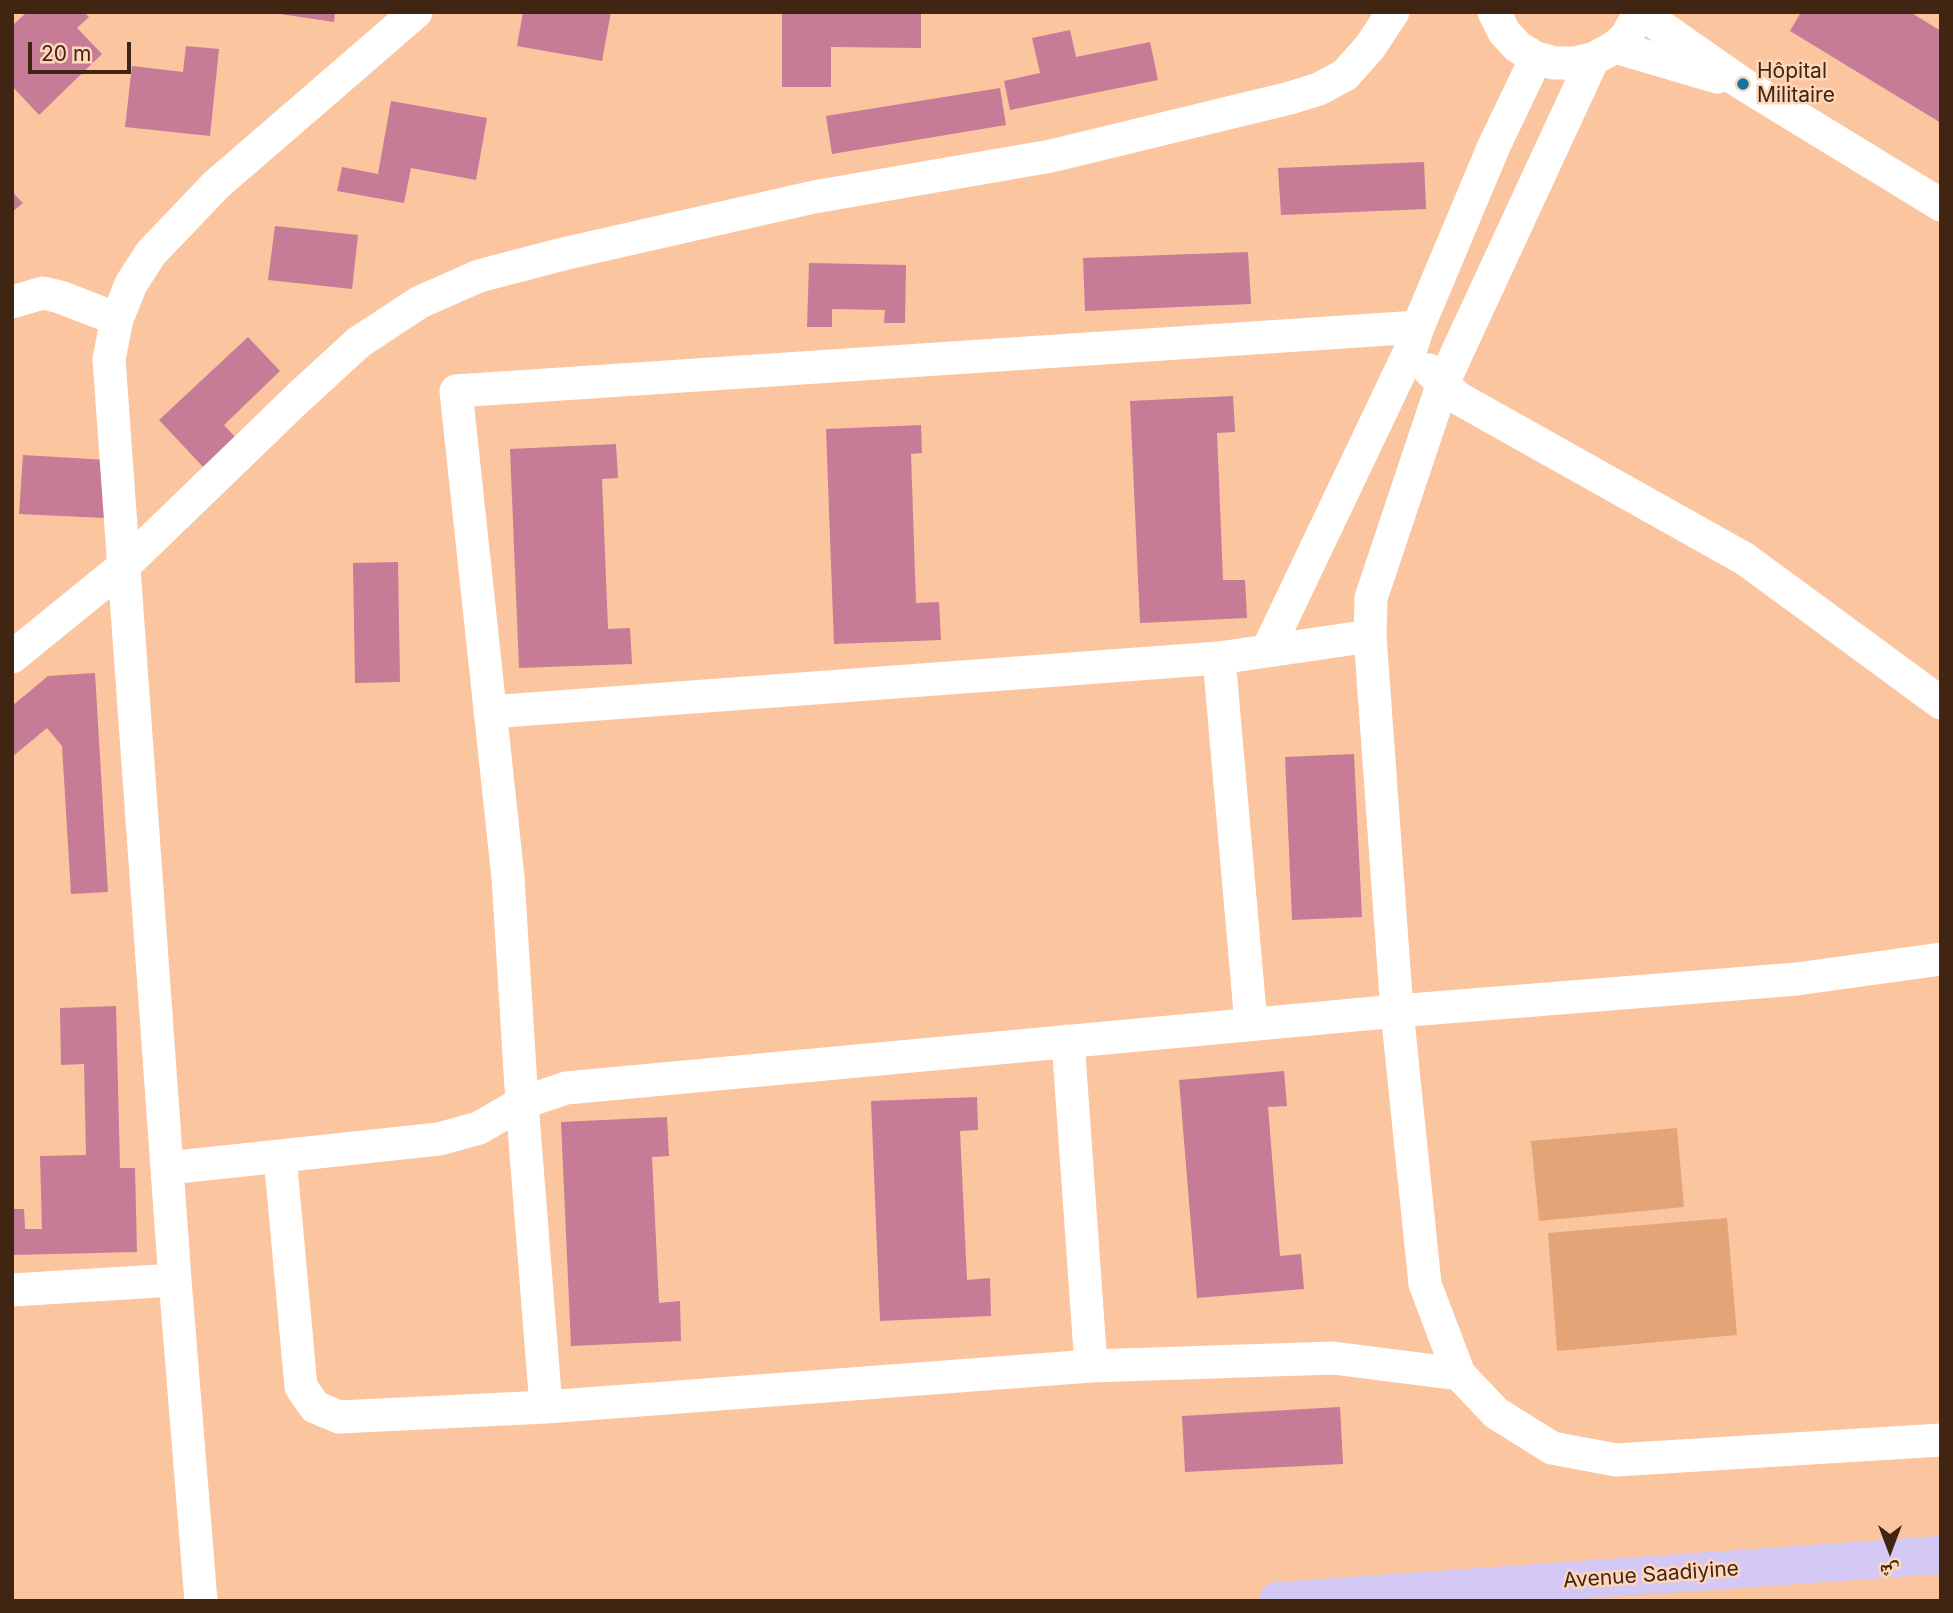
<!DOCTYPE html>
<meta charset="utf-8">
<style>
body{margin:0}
#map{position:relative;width:1953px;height:1613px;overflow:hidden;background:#fbc5a0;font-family:Inter,"Noto Naskh Arabic",sans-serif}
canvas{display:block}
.frame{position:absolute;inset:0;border:14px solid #3f2512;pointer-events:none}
.north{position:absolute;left:1855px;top:1515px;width:70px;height:70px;-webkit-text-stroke:5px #ffd6ba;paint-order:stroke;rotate:180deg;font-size:19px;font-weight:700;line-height:28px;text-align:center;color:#3f2512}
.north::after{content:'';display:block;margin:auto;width:24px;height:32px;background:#3f2512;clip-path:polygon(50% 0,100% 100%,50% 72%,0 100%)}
.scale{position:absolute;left:28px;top:42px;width:103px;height:32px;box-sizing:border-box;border:4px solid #3f2512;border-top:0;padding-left:9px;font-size:21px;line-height:24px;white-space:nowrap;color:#3f2512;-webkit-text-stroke:5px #ffd6ba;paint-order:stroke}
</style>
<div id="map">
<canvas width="1953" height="1613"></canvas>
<div class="frame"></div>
<div class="north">ش</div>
<div class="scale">20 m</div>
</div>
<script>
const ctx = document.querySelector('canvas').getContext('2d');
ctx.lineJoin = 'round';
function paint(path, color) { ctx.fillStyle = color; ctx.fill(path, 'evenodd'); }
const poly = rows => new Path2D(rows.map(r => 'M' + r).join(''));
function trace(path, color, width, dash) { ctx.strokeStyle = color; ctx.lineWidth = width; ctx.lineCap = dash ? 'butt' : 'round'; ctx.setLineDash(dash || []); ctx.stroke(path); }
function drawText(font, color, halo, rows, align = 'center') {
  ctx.font = font + ' Inter,sans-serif'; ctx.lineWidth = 5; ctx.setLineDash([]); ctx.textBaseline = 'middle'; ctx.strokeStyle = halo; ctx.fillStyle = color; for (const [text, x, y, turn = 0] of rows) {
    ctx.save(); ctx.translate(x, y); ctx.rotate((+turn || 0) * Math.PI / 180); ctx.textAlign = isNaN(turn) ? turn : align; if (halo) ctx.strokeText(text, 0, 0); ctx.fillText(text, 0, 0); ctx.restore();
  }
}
paint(poly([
 [1677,1128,1684,1207,1539,1221,1531,1141],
 [1727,1218,1737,1335,1557,1351,1548,1233]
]), '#e3a477');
paint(poly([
 [27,12,84,12,89,17,77,28,102,54,39,115,12,86,12,26],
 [281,12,335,12,334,22,280,14],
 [523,12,611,12,602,61,517,46],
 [782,12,921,12,921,48,831,47,831,87,782,87],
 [1801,12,1910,12,1941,31,1941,123,1790,31],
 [1070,30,1076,57,1150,42,1158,80,1010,110,1004,81,1040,73,1032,38],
 [186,46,219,49,210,136,125,127,132,66,183,72],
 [1000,88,1006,125,832,154,826,116],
 [391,101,487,118,476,180,411,168,404,203,337,191,342,167,378,174],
 [1424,162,1426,209,1281,215,1278,168],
 [12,192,23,203,12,212],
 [275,226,358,235,352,289,268,280],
 [1248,252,1251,304,1085,311,1083,258],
 [809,263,906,265,905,323,884,323,885,310,832,309,832,327,807,327],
 [248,337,280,371,224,425,237,439,205,469,159,420],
 [1233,396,1235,432,1217,433,1223,580,1245,580,1247,618,1140,623,1130,401],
 [921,425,922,453,911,454,916,603,939,602,941,640,834,644,826,429],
 [616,444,618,478,602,479,608,629,630,628,632,664,519,668,510,449],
 [23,455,108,460,105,518,19,514],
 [398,562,400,682,355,683,353,563],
 [95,673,108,892,71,894,62,746,47,728,12,757,12,706,48,676],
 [1354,754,1362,917,1292,920,1285,757],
 [116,1006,120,1168,135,1168,137,1252,12,1255,12,1209,24,1209,25,1229,42,1229,40,1156,86,1155,84,1064,61,1065,60,1008],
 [1284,1071,1287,1106,1268,1107,1280,1256,1301,1254,1304,1289,1197,1298,1179,1080],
 [977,1097,978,1130,960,1131,967,1280,990,1278,991,1316,880,1321,871,1101],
 [667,1117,669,1156,652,1157,659,1303,680,1301,681,1341,571,1346,561,1122],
 [1340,1407,1343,1464,1185,1472,1182,1416]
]), '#c67b97');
trace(poly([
 [1494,12,1504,32,1518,47,1536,58,1554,63,1574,63,1593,59,1615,47,1626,37,1640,12],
 [1640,12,1743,84,1941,205],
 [1615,47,1717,77],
 [12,302,43,293,60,297,117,319],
 [1418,327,456,391,508,878,522,1103,546,1407,1091,1366,1333,1358,1459,1374],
 [1429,370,1458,398,1745,559,1941,703],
 [1267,651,1410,351,1418,327,1494,146,1536,58],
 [12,657,124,566,299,397,359,342,420,302,479,276,563,254,814,197,1051,156,1290,98,1319,89,1345,75,1370,47,1393,12],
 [1219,658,1251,1024],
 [490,712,1219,658,1370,636],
 [1941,959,1797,979,1397,1011,1425,1284,1459,1374,1496,1413,1552,1448,1616,1460,1941,1440],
 [1068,1041,1091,1366],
 [280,1156,301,1387,315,1407,339,1417,546,1407],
 [168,1168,439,1139,479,1128,522,1103,566,1088,1397,1011,1370,636,1371,598,1443,383,1593,59],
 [12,1290,175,1280],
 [201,1601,175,1280,109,359,117,319,131,284,151,253,216,185,416,12]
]), '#fff', 33);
trace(poly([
 [1278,1601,1941,1555]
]), '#d4c8f4', 38);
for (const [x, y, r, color] of [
 [1743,84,7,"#1374a1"]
]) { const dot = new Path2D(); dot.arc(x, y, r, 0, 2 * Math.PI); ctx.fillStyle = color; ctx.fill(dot); trace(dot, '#ffd6ba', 2.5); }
drawText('21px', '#3f2512', '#ffd6ba', [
 ["Hôpital",1757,72],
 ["Militaire",1757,96]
], 'left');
drawText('21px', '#3f2512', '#ffd6ba', [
 ["Avenue Saadiyine",1651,1575,-4]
]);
</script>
